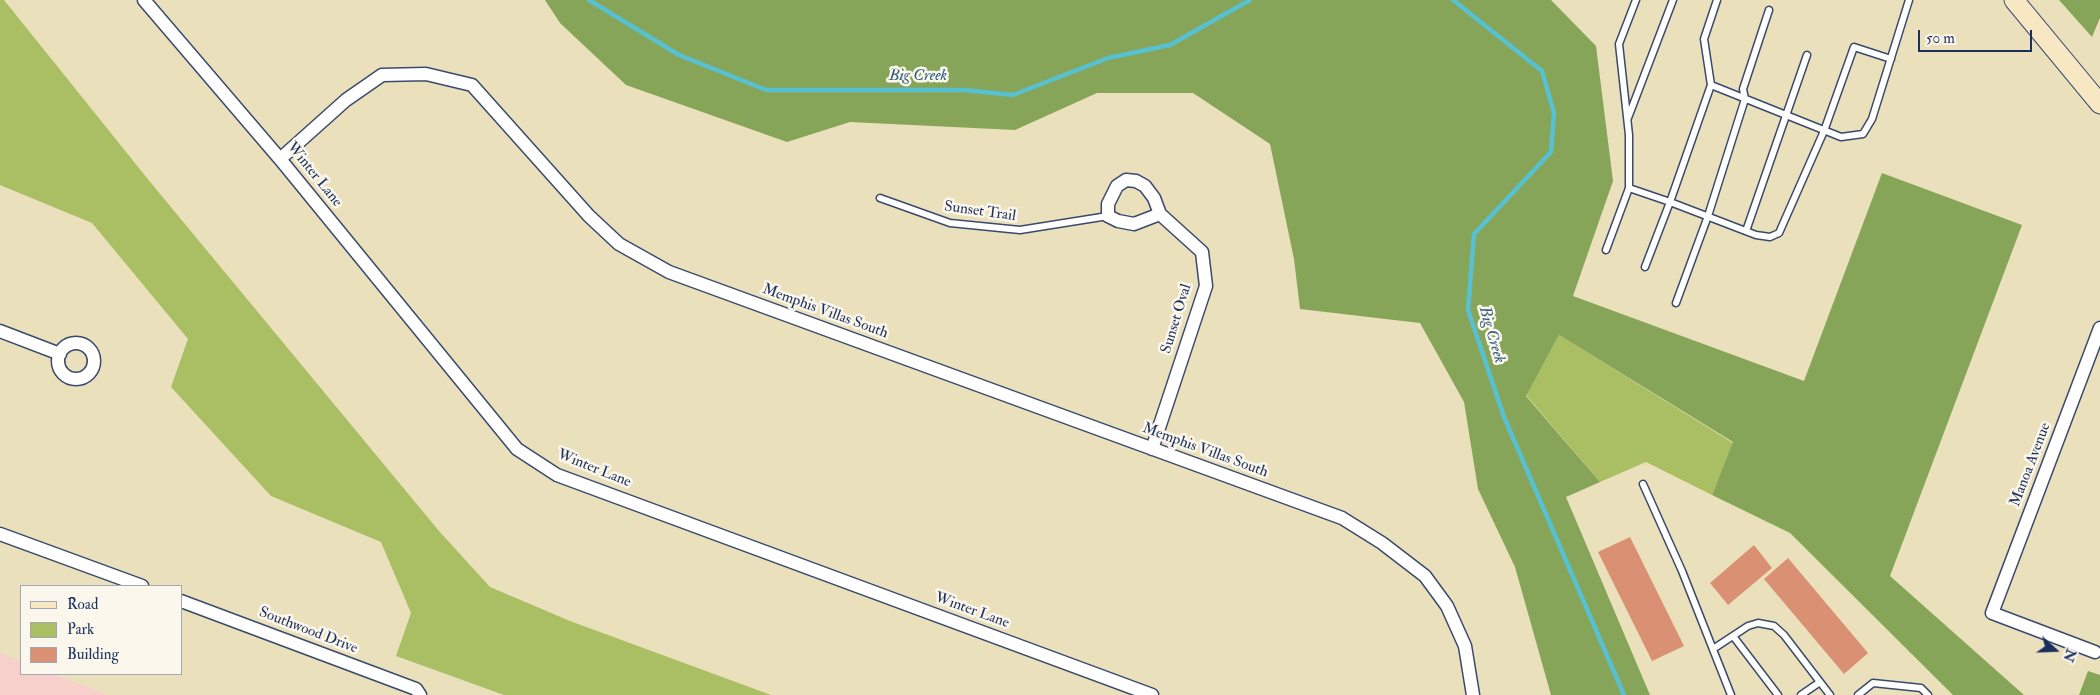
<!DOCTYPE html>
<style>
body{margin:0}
#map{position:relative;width:2100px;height:695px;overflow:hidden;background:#eae0bc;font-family:"IM FELL Double Pica",serif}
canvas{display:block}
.legend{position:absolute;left:20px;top:585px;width:162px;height:90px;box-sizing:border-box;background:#fbf7ec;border:1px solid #a1a7b3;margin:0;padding:6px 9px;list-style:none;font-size:15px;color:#1b2f5e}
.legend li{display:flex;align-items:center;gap:10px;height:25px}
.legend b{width:25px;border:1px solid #a1a7b3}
.north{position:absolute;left:2030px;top:625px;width:50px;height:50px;-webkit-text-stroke:4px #fbf7ec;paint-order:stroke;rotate:110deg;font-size:14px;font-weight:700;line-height:20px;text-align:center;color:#1b2f5e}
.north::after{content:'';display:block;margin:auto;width:18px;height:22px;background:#1b2f5e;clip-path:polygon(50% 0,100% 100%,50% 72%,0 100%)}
.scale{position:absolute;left:1918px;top:30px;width:114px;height:22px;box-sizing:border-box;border:2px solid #1b2f5e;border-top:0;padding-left:6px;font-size:15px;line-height:18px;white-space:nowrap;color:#1b2f5e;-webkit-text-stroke:4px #fbf7ec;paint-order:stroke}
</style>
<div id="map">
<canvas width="2100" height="695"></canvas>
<ul class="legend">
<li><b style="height:6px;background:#f7e8c3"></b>Road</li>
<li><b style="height:14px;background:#aabe63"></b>Park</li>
<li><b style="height:14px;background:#da9173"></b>Building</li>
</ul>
<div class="north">N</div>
<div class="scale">50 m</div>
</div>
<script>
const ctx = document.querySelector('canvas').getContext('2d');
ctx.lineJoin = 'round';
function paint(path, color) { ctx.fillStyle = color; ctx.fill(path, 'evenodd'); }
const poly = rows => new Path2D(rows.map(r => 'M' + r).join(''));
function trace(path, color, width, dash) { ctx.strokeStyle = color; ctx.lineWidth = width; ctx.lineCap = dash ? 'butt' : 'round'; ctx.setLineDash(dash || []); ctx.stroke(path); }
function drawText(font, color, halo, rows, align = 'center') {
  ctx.font = font + ' "IM FELL Double Pica",serif'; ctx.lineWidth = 5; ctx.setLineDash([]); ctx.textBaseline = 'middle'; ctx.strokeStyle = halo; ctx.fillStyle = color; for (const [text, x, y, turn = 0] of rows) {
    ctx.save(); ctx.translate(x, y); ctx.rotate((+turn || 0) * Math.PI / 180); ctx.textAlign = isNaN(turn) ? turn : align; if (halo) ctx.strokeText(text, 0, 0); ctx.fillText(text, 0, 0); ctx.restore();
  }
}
paint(poly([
 [0,653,21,661,21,674,53,674,108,695,0,695]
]), '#f7d0cc');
paint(poly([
 [0,0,4,0,151,183,439,531,490,587,570,621,771,695,504,695,396,656,411,613,381,542,271,496,171,387,188,339,92,223,0,185],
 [1559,335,1733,443,1712,495,1646,462,1600,482,1526,395]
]), '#aabe63');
paint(poly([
 [545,0,1551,0,1596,46,1613,181,1573,296,1804,381,1882,173,2022,225,1890,576,2024,695,1953,695,1790,533,1712,495,1733,442,1559,335,1526,396,1600,482,1566,497,1650,695,1551,695,1515,567,1478,489,1464,402,1420,323,1300,309,1294,259,1270,144,1193,93,1097,93,1015,130,850,122,787,142,626,85,560,23],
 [2059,0,2100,0,2100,18,2092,37],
 [2088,671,2100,675,2100,695,2079,695]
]), '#87a559');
trace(poly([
 [589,0,679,55,766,90,964,90,1013,95,1108,58,1170,45,1250,0],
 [1453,0,1542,71,1554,113,1551,152,1474,234,1468,310,1504,417,1624,695]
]), '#57c1d2', 4.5);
paint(poly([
 [1630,537,1684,646,1652,661,1598,552],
 [1754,545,1772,568,1728,605,1710,583],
 [1788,558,1868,653,1844,674,1764,579]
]), '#da9173');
const service = poly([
 [1717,0,1704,39,1711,85,1841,137,1863,134,1872,119,1909,0],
 [1711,85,1670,202,1756,235,1770,237,1779,233,1824,131,1854,47,1891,59],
 [1628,118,1673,0],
 [1629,188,1629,135,1619,44,1636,0],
 [880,198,950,223,1020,230,1108,216],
 [1746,231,1807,55],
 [1606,250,1629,188,1670,202,1645,267],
 [1676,303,1708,216,1745,99,1743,89,1769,10],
 [1643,484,1682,571,1731,695],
 [1733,636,1778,695],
 [1713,649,1748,626,1758,623,1774,626,1784,635,1830,695],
 [1801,695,1820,682],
 [1858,695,1873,683,1921,688,1928,695]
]);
const minor = poly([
 [144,0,280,159,517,449,557,475,1152,695],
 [280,159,346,100,382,75,426,74,472,85,589,216,619,244,669,272,1342,518,1382,543,1425,576,1447,606,1465,646,1473,695],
 [0,331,60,354],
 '58 361a18 18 0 1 1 36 0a18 18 0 1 1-36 0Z',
 [1152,449,1206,286,1202,252,1160,214,1154,198,1145,186,1136,181,1126,180,1117,186,1108,204,1108,216,1118,221,1134,224,1160,214],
 [0,534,142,586],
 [181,601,416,689,420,695],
 [2095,652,1992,613,2100,328]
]);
const secondary = poly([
 [2014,0,2100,104]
]);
trace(service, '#3a4a6c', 9);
trace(minor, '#3a4a6c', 15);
trace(secondary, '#3a4a6c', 21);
trace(service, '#fff', 6);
trace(minor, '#fff', 12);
trace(secondary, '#f7e8c3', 19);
drawText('15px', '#1b2f5e', '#fbf7ec', [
 ["Winter Lane",314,175,51],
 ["Sunset Trail",980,212,8],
 ["Memphis Villas South",825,312,20],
 ["Sunset Oval",1177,319,-73],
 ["Memphis Villas South",1205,451,20],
 ["Manoa Avenue",2031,465,-69],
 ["Winter Lane",594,469,22],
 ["Winter Lane",972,611,20],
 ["Southwood Drive",308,631,21]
]);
drawText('italic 16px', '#2d5b81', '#fbf7ec', [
 ["Big Creek",918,77],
 ["Big Creek",1491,335,74]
]);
</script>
